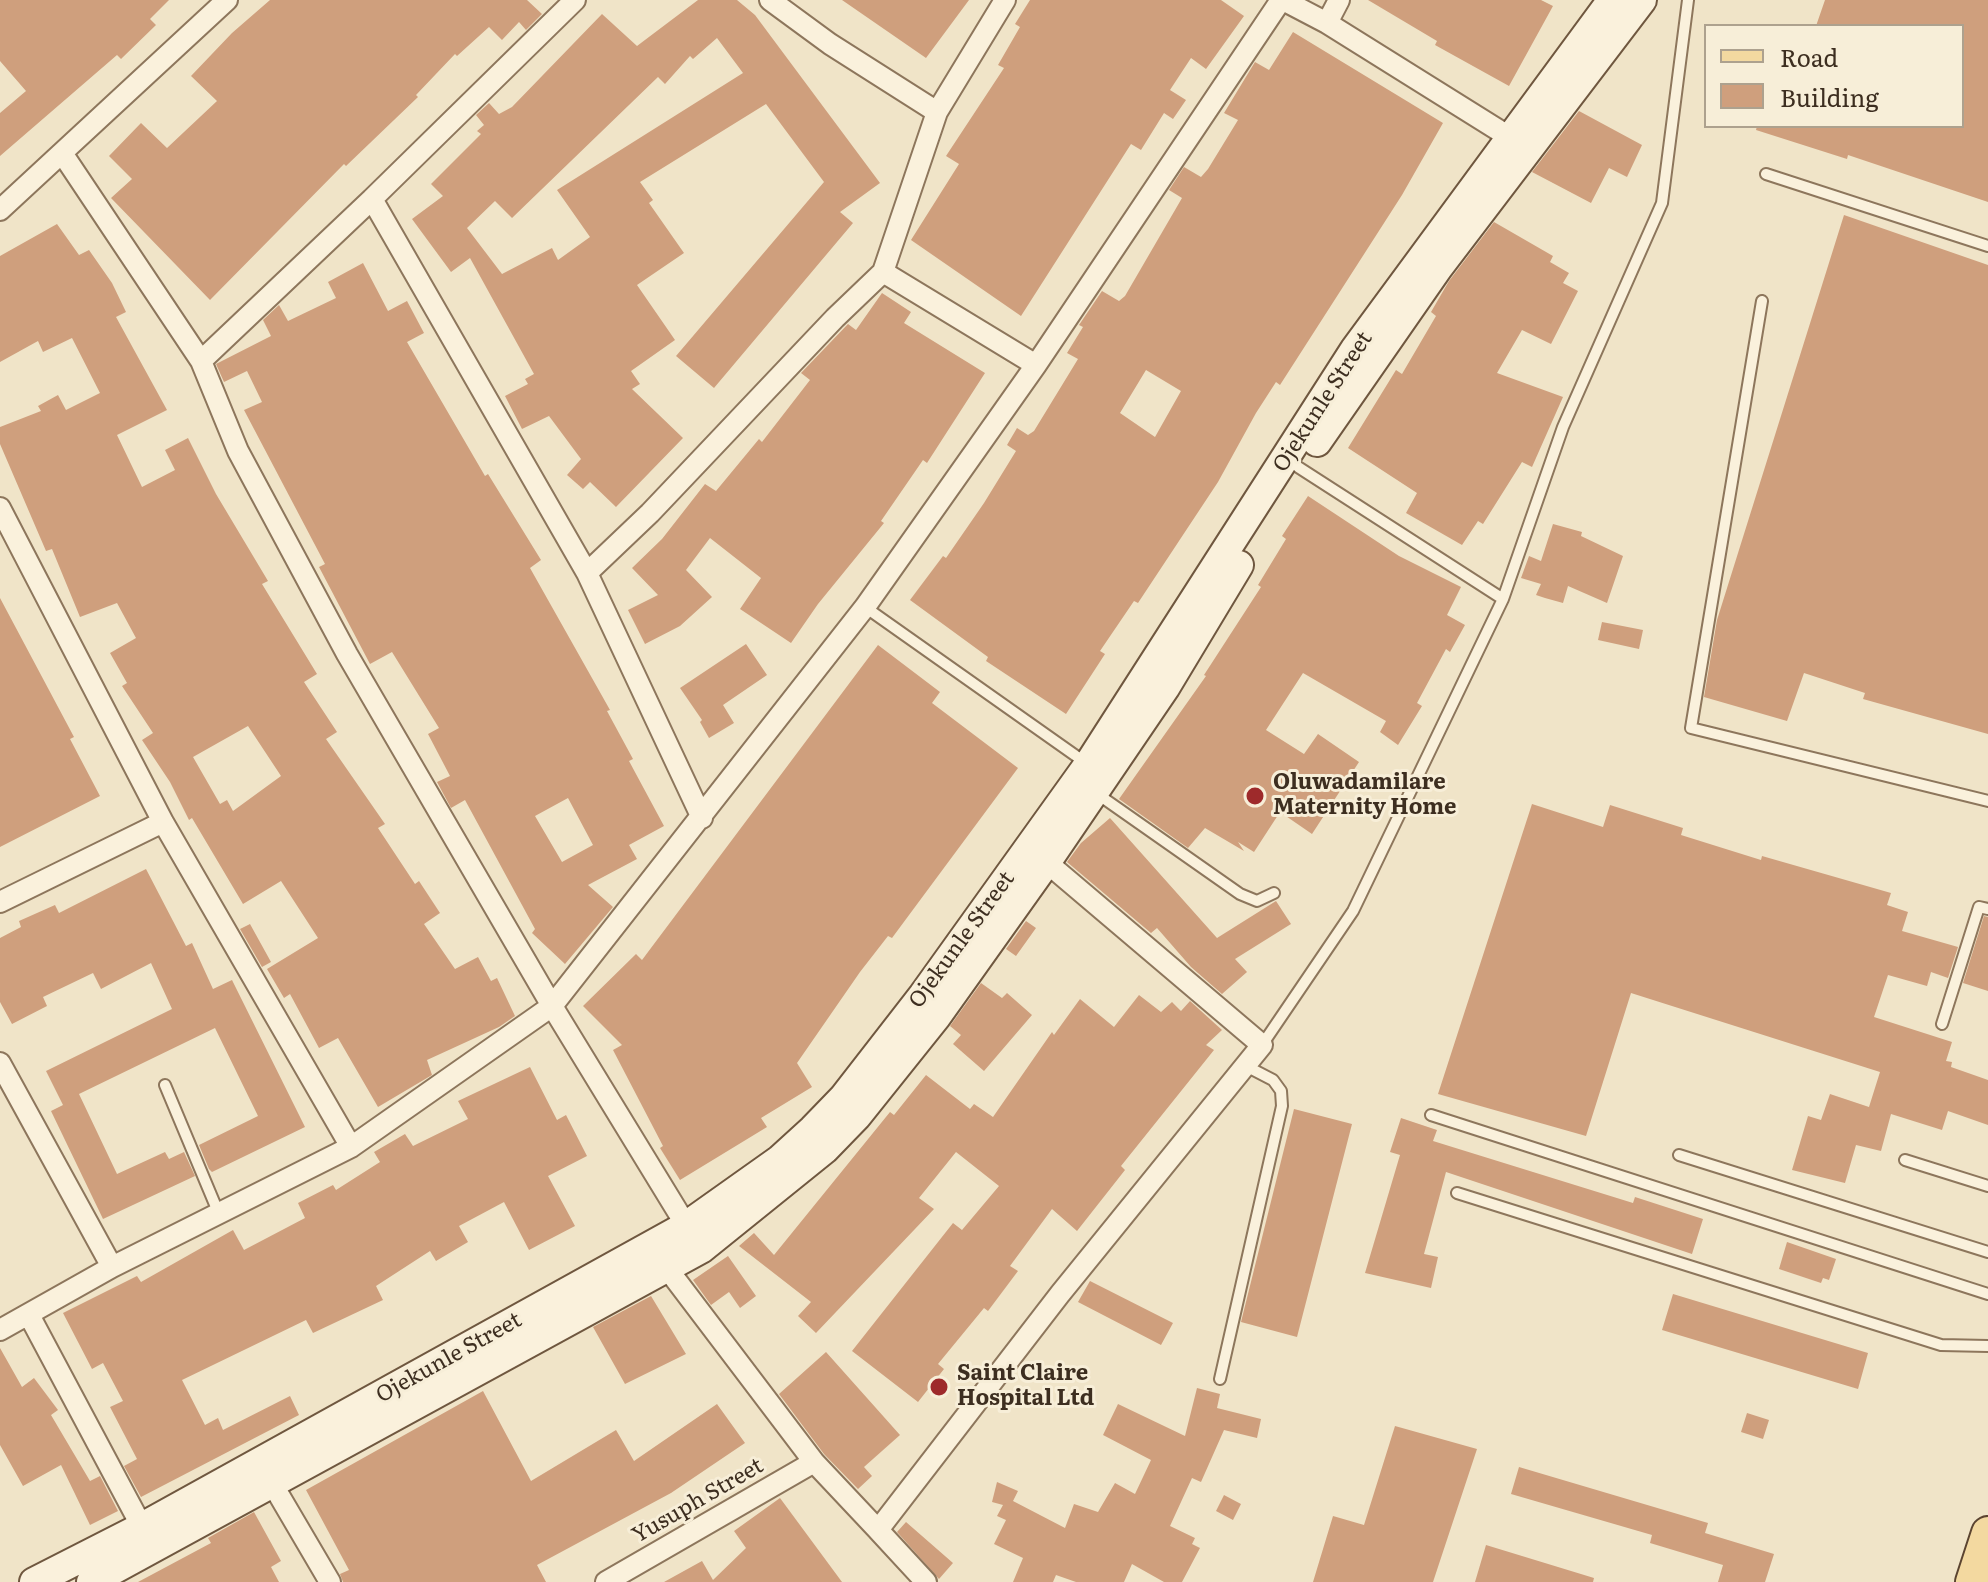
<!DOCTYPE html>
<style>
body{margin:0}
#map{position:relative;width:1988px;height:1582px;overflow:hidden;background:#f0e4c8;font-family:Literata,serif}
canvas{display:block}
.legend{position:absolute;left:1704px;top:24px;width:260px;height:104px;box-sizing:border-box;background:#f7eed8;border:2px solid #ada18e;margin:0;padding:10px 14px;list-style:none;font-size:24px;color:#3d2e20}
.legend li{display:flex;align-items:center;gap:16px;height:40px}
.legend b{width:40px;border:2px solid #ada18e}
</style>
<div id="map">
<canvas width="1988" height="1582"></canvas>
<ul class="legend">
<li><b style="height:10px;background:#f3d9a0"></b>Road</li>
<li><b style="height:22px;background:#cf9f7d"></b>Building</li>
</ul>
</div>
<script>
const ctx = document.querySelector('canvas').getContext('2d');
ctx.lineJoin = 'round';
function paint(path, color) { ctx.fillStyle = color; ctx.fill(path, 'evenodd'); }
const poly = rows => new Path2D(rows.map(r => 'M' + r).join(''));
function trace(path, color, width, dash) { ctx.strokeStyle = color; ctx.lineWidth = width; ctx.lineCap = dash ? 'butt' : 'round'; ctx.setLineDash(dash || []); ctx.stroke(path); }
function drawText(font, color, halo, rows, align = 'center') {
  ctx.font = font + ' Literata,serif'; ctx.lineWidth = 6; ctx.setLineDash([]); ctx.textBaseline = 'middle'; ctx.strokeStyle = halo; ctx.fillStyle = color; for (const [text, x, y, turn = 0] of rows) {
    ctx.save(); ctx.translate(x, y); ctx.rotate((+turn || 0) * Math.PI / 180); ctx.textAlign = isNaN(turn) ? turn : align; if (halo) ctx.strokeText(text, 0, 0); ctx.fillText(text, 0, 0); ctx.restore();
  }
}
paint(poly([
 [0,0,169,0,150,19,156,25,121,59,117,55,0,156,0,113,26,91,0,61],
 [270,0,527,0,542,14,526,30,519,22,502,40,489,27,457,56,455,54,416,95,418,97,346,166,344,164,210,300,111,198,132,179,109,156,141,123,167,148,217,101,191,76,232,33],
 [698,0,737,0,755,15,880,183,840,212,853,223,714,388,676,356,824,182,766,104,640,182,653,200,649,203,684,253,637,285,675,340,631,371,640,384,632,389,683,438,616,507,590,482,583,489,567,475,581,459,549,416,522,429,505,396,528,384,525,379,534,374,470,258,451,272,412,219,443,196,431,184,481,134,477,131,484,125,476,115,489,103,499,114,512,107,602,14,637,46],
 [717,38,743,73,557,190,590,237,558,260,552,248,502,274,467,228,495,201,512,218,658,77,665,84,690,56,693,59],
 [842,0,969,0,926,58],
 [1030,0,1221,0,1244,16,1206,69,1191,58,1170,90,1186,100,1173,119,1164,113,1141,150,1131,144,1021,316,911,240,959,164,946,156,1004,68,998,65,1020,27,1015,24],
 [1368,0,1541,0,1553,6,1509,86,1435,45,1437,41],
 [1825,0,1988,0,1988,202,1848,155,1847,159,1756,130,1757,126,1962,126,1962,26,1816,26],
 [1293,32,1443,123,1402,195,1280,385,1276,382,1256,413,1218,482,1138,603,1134,601,1100,651,1105,654,1066,714,986,661,988,657,910,600,943,556,946,558,984,503,1016,451,1007,445,1017,428,1028,435,1034,431,1078,359,1067,353,1083,327,1079,325,1102,291,1119,301,1125,296,1182,198,1169,190,1184,167,1201,177,1208,169,1238,120,1224,113,1255,62,1269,70],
 [1146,370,1181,391,1155,437,1120,413],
 [1579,111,1642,145,1627,177,1609,168,1591,203,1532,172],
 [1844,215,1988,265,1988,734,1863,699,1865,693,1804,673,1787,721,1704,697,1717,620],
 [1494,222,1553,256,1550,262,1569,273,1563,283,1578,291,1551,344,1522,330,1497,373,1563,397,1532,467,1522,462,1483,524,1478,521,1462,545,1406,513,1417,493,1348,448,1396,370,1402,374,1436,316,1431,312,1449,281],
 [57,224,79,255,89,250,112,283,126,312,116,317,167,410,117,435,142,487,175,470,165,450,188,438,216,494,268,581,262,584,317,674,304,682,337,732,326,739,385,824,378,828,415,884,419,881,440,913,424,924,455,969,478,957,491,981,497,978,515,1016,499,1027,427,1060,432,1075,378,1107,338,1038,319,1048,290,994,284,998,267,969,318,938,281,881,243,904,192,818,189,820,170,782,142,740,153,733,122,686,127,683,110,653,136,638,117,603,80,617,52,549,46,551,0,444,0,427,41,411,38,406,58,395,66,410,100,393,72,338,43,352,38,341,0,362,0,256],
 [248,726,281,776,233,811,227,800,220,804,193,757],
 [363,263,388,311,407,301,424,333,407,342,485,476,488,474,541,560,530,568,610,710,607,711,633,759,629,761,664,826,629,845,637,859,588,885,613,907,565,964,532,933,535,929,465,800,451,808,437,782,450,776,428,734,439,728,392,652,370,664,319,567,325,564,244,410,262,402,247,371,224,382,216,364,271,336,263,320,279,305,288,321,336,298,328,282],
 [568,798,593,845,562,862,535,816],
 [882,293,911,312,904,323,985,373,927,463,923,460,881,521,884,523,818,604,791,643,740,609,761,578,710,538,686,570,712,597,680,626,645,644,628,610,658,595,632,568,662,539,705,484,716,491,759,439,762,442,810,380,801,373,848,324,856,330],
 [1308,496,1399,556,1461,587,1447,615,1465,625,1450,652,1446,649,1417,703,1422,706,1398,745,1380,732,1386,721,1303,673,1266,730,1304,754,1318,734,1359,762,1312,834,1280,812,1254,852,1238,842,1244,851,1205,828,1188,848,1119,799,1206,676,1204,675,1261,587,1258,585,1286,539,1282,536],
 [1553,524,1582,532,1581,536,1623,556,1607,603,1568,586,1563,603,1545,598,1536,595,1541,584,1521,578,1529,556,1541,561],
 [0,598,74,737,70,739,100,796,0,847],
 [1602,622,1643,630,1639,649,1598,640],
 [746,644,767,675,723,705,734,723,709,738,700,722,702,720,680,688],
 [878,645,940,692,932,703,1018,768,892,938,888,936,860,972,797,1063,812,1087,761,1118,767,1127,680,1180,660,1148,663,1146,613,1050,622,1045,583,1006,636,954,642,960],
 [1532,804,1603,827,1610,805,1683,828,1681,835,1761,860,1762,856,1891,893,1887,905,1908,912,1902,931,1958,947,1948,978,1931,972,1927,986,1888,975,1874,1017,1952,1042,1946,1061,1952,1062,1951,1067,1988,1080,1988,1125,1948,1111,1942,1130,1891,1114,1881,1151,1856,1145,1845,1183,1792,1170,1808,1116,1821,1120,1830,1094,1869,1107,1880,1072,1631,993,1586,1136,1438,1094],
 [1110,818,1217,938,1276,901,1291,924,1235,959,1247,972,1222,994,1191,967,1157,928,1151,933,1067,862,1081,843],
 [146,869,186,946,192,943,213,989,232,980,305,1127,212,1172,209,1169,199,1145,258,1116,215,1028,79,1094,117,1174,165,1152,169,1159,184,1152,195,1176,103,1219,51,1111,63,1105,46,1071,172,1009,151,963,101,989,93,973,43,997,47,1006,12,1024,0,1002,0,938,21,927,19,921,55,905,59,913],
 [1984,916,1988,917,1988,991,1963,983],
 [1026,921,1036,928,1016,956,1006,949],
 [250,924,271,962,262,967,240,929],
 [981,983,1002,998,1007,993,1032,1015,984,1071,953,1044,961,1035,950,1026],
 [1139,995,1161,1012,1172,1002,1181,1011,1190,1001,1222,1030,1206,1045,1214,1050,1121,1166,1125,1170,1077,1231,1052,1209,1010,1266,1018,1271,988,1311,984,1308,938,1364,944,1369,918,1402,852,1351,953,1223,962,1230,999,1186,956,1152,919,1198,934,1209,816,1333,798,1316,811,1302,739,1246,754,1233,774,1255,890,1112,894,1115,926,1075,970,1109,974,1104,993,1117,1052,1032,1054,1035,1080,999,1114,1027],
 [530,1067,557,1120,566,1115,587,1156,548,1176,575,1226,529,1250,504,1202,459,1226,468,1242,436,1261,430,1251,376,1286,383,1300,313,1333,306,1320,182,1380,205,1425,218,1418,223,1430,290,1396,299,1415,141,1497,124,1466,137,1459,110,1407,123,1401,103,1363,92,1369,63,1313,137,1276,141,1282,233,1230,244,1250,305,1218,298,1203,333,1185,336,1190,380,1162,374,1152,405,1134,413,1146,468,1119,458,1101],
 [1294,1109,1352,1124,1297,1337,1241,1322],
 [1401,1118,1437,1130,1433,1141,1633,1203,1635,1197,1703,1219,1692,1254,1446,1172,1424,1254,1438,1257,1431,1288,1365,1273,1400,1155,1390,1152],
 [1787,1242,1836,1259,1829,1280,1823,1278,1821,1283,1779,1269],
 [728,1256,756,1296,740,1308,729,1292,711,1305,693,1280],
 [1090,1281,1173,1323,1161,1345,1078,1302],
 [1673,1294,1868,1353,1858,1389,1662,1330],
 [651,1296,686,1354,625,1384,593,1327],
 [0,1348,22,1387,34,1378,58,1410,51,1415,90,1481,100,1476,118,1511,90,1525,61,1465,23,1486,0,1445],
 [826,1352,900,1435,864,1467,872,1476,858,1489,824,1454,779,1394],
 [1197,1388,1220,1394,1217,1408,1261,1419,1257,1438,1224,1430,1201,1482,1192,1478,1170,1526,1195,1538,1192,1544,1200,1548,1182,1582,1164,1582,1132,1564,1124,1582,1076,1582,1056,1575,1053,1582,1013,1582,1023,1558,994,1544,1006,1520,997,1516,1003,1505,992,1502,997,1482,1018,1491,1013,1501,1065,1528,1074,1504,1098,1512,1115,1483,1135,1494,1151,1460,1103,1435,1118,1404,1185,1436],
 [483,1391,531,1481,616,1430,634,1461,717,1404,745,1443,671,1493,537,1565,546,1582,343,1582,340,1574,349,1570,306,1490],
 [1747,1413,1769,1420,1763,1439,1741,1432],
 [1395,1426,1477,1449,1433,1582,1313,1582,1333,1516,1364,1525],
 [1519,1467,1708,1523,1705,1533,1774,1554,1765,1582,1718,1582,1723,1565,1650,1543,1652,1535,1511,1494],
 [1224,1495,1241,1504,1233,1520,1216,1511],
 [780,1498,842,1582,664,1582,702,1561,713,1580,746,1548,734,1531],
 [254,1512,281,1561,271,1567,279,1582,138,1582,211,1543,208,1538],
 [906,1522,953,1563,939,1579,897,1532],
 [1486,1545,1594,1578,1593,1582,1475,1582]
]), '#cf9f7d');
const lane = poly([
 [1766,174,1988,246],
 [1762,301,1691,728,1988,801],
 [1298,467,1503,599],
 [865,607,1086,763],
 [1096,793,1240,894,1257,901,1274,893],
 [1942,1024,1979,907,1988,909],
 [1262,1045,1353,911,1503,599,1563,427,1662,203,1688,0],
 [165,1085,219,1214],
 [1431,1115,1988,1294],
 [1679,1155,1988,1252],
 [1905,1160,1988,1186],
 [1457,1193,1941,1345,1988,1346],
 [1220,1379,1282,1106,1281,1091,1273,1080,1244,1065]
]);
const street = poly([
 [770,0,830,44,937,112,883,272],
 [1283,0,1327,23,1519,143],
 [1327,23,1339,0],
 [937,112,1005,0],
 [62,153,201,361],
 [372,199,575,0],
 [0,210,227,0],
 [0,508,163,822,351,1147],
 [587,573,650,513,835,318,883,272,1036,365],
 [0,902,163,822],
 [0,1063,112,1267],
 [692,1235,552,1006,865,607,1036,365,1281,0],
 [660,1259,814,1462,878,1530,1060,1294,1262,1045,1038,855],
 [29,1315,142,1527],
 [0,1330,112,1267,351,1147,552,1006,347,654,238,451,201,361,372,199,587,573,702,818],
 [273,1485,330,1582],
 [878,1530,926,1582],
 [606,1582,814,1462]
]);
const secondary = poly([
 [1317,442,1438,268,1642,0],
 [34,1582,142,1527,686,1226,779,1160,813,1129,843,1098,923,995,1088,765,1355,349,1612,0],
 [91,1582,701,1249,825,1149,857,1116,937,1016,1046,863,1165,688,1239,565]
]);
const primary = poly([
 [1972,1582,1988,1533]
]);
trace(lane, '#8d765c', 14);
trace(street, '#8d765c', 24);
trace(secondary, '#6f573f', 32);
trace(primary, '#5b4430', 36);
trace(lane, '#faf1dc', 10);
trace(street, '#faf1dc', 20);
trace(secondary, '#faf1dc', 28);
trace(primary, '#f3d9a0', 32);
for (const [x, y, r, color] of [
 [1255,796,10,"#9e2a2b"],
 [939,1387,10,"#9e2a2b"]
]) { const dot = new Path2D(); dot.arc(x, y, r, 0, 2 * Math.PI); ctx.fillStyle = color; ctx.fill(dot); trace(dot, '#f7eed8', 3); }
drawText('22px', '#3d2e20', '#f7eed8', [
 ["Ojekunle Street",1323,402,-57],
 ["Ojekunle Street",962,940,-54],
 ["Ojekunle Street",449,1358,-29],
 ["Yusuph Street",698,1501,-30]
]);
drawText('bold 22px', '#3d2e20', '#f7eed8', [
 ["Oluwadamilare",1273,783],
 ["Maternity Home",1273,808],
 ["Saint Claire",957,1374],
 ["Hospital Ltd",957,1399]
], 'left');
</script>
